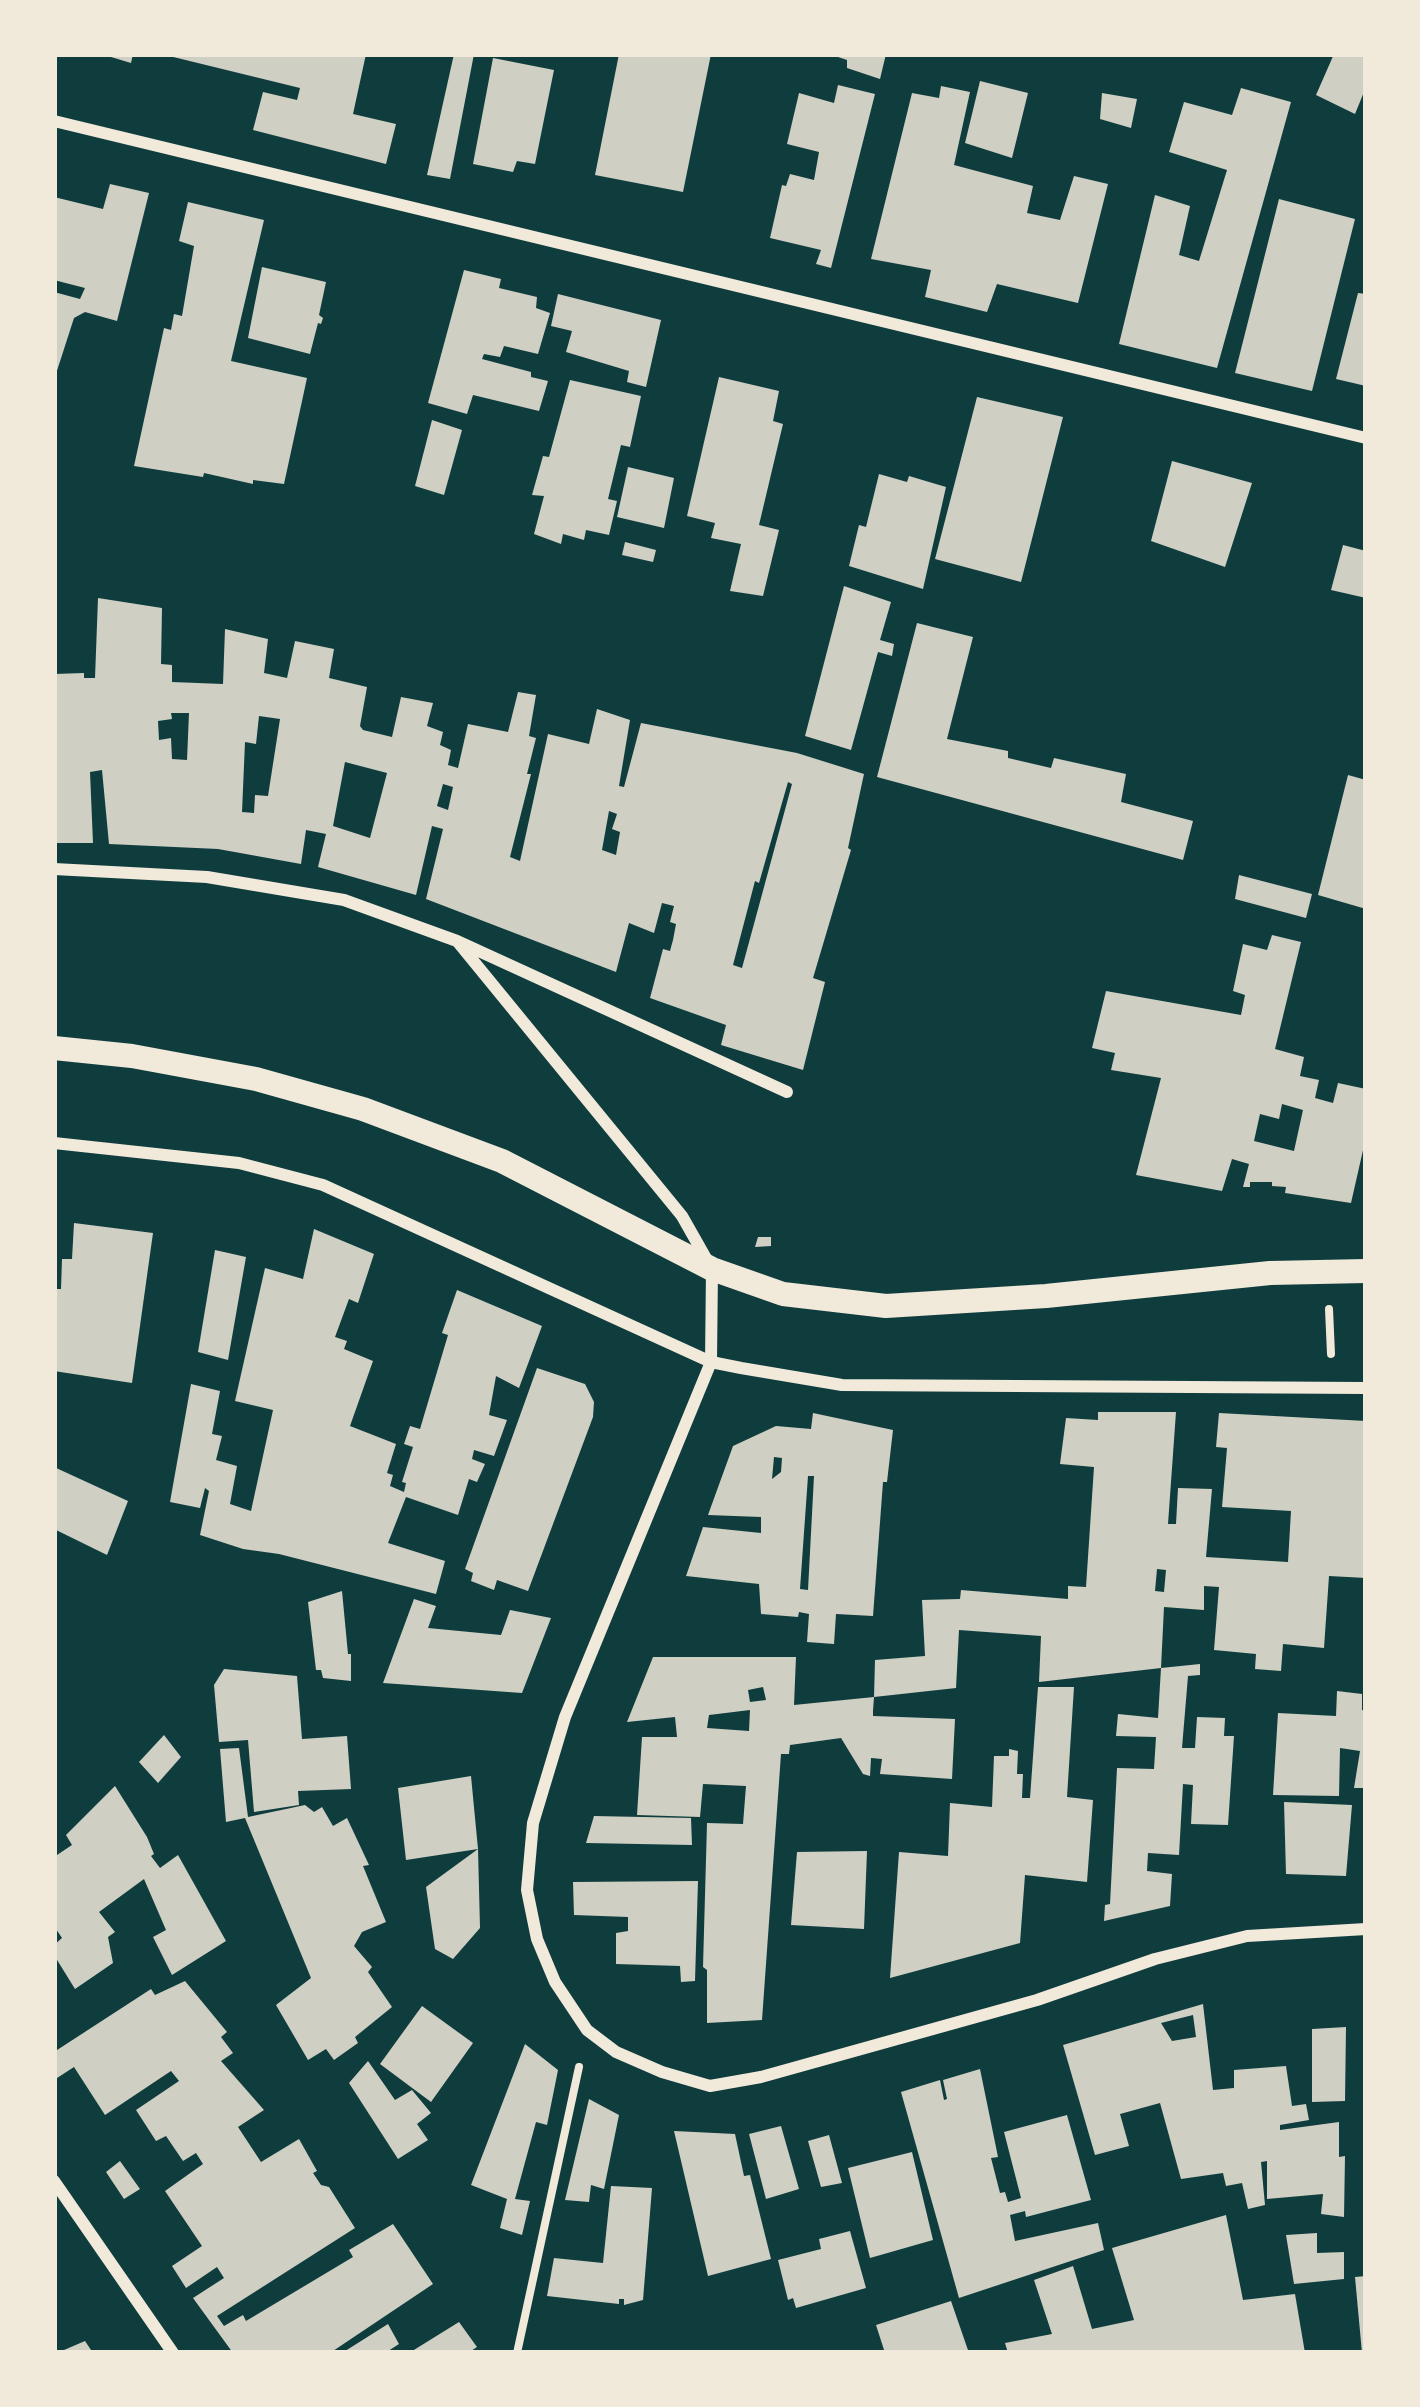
<!DOCTYPE html>
<style>
body{margin:0}
#map{position:relative;width:1420px;height:2407px;overflow:hidden;background:#0f3d3e;font-family:"Varela Round",sans-serif}
canvas{display:block}
.frame{position:absolute;inset:0;border:57px solid #f1e9da;pointer-events:none}
</style>
<div id="map">
<canvas width="1420" height="2407"></canvas>
<div class="frame"></div>
</div>
<script>
const ctx = document.querySelector('canvas').getContext('2d');
ctx.lineJoin = 'round';
function paint(path, color) { ctx.fillStyle = color; ctx.fill(path, 'evenodd'); }
const poly = rows => new Path2D(rows.map(r => 'M' + r).join(''));
function trace(path, color, width, dash) { ctx.strokeStyle = color; ctx.lineWidth = width; ctx.lineCap = dash ? 'butt' : 'round'; ctx.setLineDash(dash || []); ctx.stroke(path); }
paint(poly([
 [101,54,133,54,131,63],
 [161,54,366,54,353,114,396,124,386,164,253,130,263,92,297,100,300,88],
 [454,54,474,54,450,179,427,175],
 [619,54,711,54,683,192,595,175],
 [829,54,886,54,880,79,847,68,847,60],
 [1334,54,1366,54,1366,87,1355,114,1316,95],
 [493,58,554,70,535,164,517,161,513,172,473,164],
 [980,81,1028,93,1012,158,965,143],
 [838,85,875,94,831,268,816,264,821,250,770,238,782,185,786,186,790,174,814,180,819,152,787,144,799,93,834,103],
 [941,86,970,92,954,165,1033,186,1027,213,1060,220,1074,176,1108,184,1078,303,997,284,987,312,925,297,931,270,871,259,912,93,939,98],
 [1241,88,1291,102,1217,368,1119,344,1155,195,1190,206,1179,255,1199,261,1227,170,1169,152,1184,102,1232,115],
 [1102,93,1137,99,1131,128,1100,119],
 [110,184,149,193,117,321,85,312,74,318,54,380,54,292,80,299,85,288,54,280,54,197,103,209],
 [1279,199,1355,219,1312,391,1235,373],
 [188,202,264,220,231,361,307,378,284,484,253,480,253,484,204,473,203,477,134,466,164,328,171,330,174,314,182,316,194,246,179,241],
 [262,267,326,282,319,315,323,318,321,324,318,323,310,354,248,338],
 [464,270,501,279,499,288,537,297,536,308,550,313,538,354,504,346,500,357,484,354,482,359,531,372,531,377,548,381,539,411,473,395,467,414,428,403],
 [1358,293,1366,294,1366,386,1336,379],
 [558,294,661,320,646,387,627,382,629,371,566,352,572,331,551,326],
 [719,377,779,391,773,421,783,424,759,525,779,530,763,596,730,591,741,544,711,538,715,523,687,516],
 [570,380,641,396,630,447,621,445,608,499,617,501,609,535,586,530,584,540,563,534,561,544,534,534,544,496,532,495,543,456,549,457],
 [977,397,1063,417,1021,582,935,559],
 [432,420,462,430,444,495,415,486],
 [1172,461,1252,483,1225,567,1151,541],
 [628,467,674,478,664,528,617,517],
 [879,474,907,482,909,476,946,487,923,589,849,566,859,525,866,527],
 [625,542,656,550,653,562,622,555],
 [1343,545,1366,551,1366,598,1331,590],
 [844,586,891,602,880,640,894,644,892,656,878,652,851,750,805,736],
 [98,598,162,608,161,664,172,665,172,682,223,684,225,629,268,639,264,673,287,678,295,641,334,649,329,678,367,687,360,726,363,730,392,737,401,697,433,703,427,726,443,732,440,745,451,750,448,765,458,768,468,724,508,732,518,692,536,695,529,736,536,738,527,774,531,774,510,857,520,861,548,734,589,744,597,709,630,720,619,786,624,787,641,723,797,753,864,774,848,848,851,850,813,978,825,982,803,1070,721,1045,726,1025,650,998,663,949,670,951,673,940,676,924,670,922,674,906,662,903,654,933,629,923,616,972,426,899,443,829,432,826,416,895,318,867,326,834,306,830,301,864,218,849,109,844,102,770,90,772,93,843,54,843,54,674,84,673,84,678,95,678],
 [171,713,189,713,187,760,172,759,171,738,159,740,158,721,172,719],
 [259,716,280,719,268,796,255,795,254,813,242,812,245,742,256,744],
 [345,762,387,773,370,838,333,826],
 [788,782,792,784,742,968,733,965,755,881,759,883],
 [443,784,453,787,448,810,437,806],
 [609,811,617,814,612,829,620,832,616,855,602,850],
 [917,623,973,637,947,739,1008,751,1008,758,1051,768,1054,758,1126,774,1121,802,1193,821,1183,860,877,777],
 [1348,775,1366,780,1366,909,1318,895],
 [1239,875,1312,894,1306,918,1235,899],
 [1272,935,1301,942,1275,1049,1304,1057,1300,1076,1319,1080,1315,1098,1333,1103,1338,1083,1366,1089,1366,1137,1351,1203,1285,1193,1286,1187,1272,1186,1272,1182,1250,1182,1250,1187,1243,1187,1249,1164,1232,1159,1222,1191,1136,1175,1161,1078,1111,1070,1115,1053,1092,1048,1106,991,1241,1015,1245,995,1233,991,1243,944,1267,950],
 [1282,1104,1303,1110,1294,1151,1254,1141,1260,1114,1279,1119],
 [74,1223,153,1233,132,1383,54,1371,54,1289,61,1289,62,1259,72,1259],
 [314,1229,374,1254,358,1303,349,1299,335,1337,347,1341,344,1349,373,1361,350,1426,396,1444,387,1473,393,1475,390,1486,404,1492,406,1483,402,1482,413,1447,404,1444,410,1426,420,1429,448,1335,442,1333,457,1290,542,1326,519,1388,496,1376,489,1415,507,1420,494,1456,474,1450,472,1459,485,1464,477,1482,469,1479,458,1515,406,1497,388,1543,445,1561,436,1594,279,1554,243,1549,200,1535,209,1491,205,1488,200,1508,170,1502,191,1384,220,1391,212,1434,222,1436,216,1460,237,1466,230,1504,251,1511,273,1410,235,1401,265,1268,303,1279],
 [758,1237,771,1237,771,1246,755,1247],
 [215,1250,246,1257,228,1360,198,1352],
 [537,1368,585,1384,594,1402,593,1417,528,1591,497,1580,494,1590,471,1581,473,1573,465,1569],
 [1098,1412,1176,1412,1168,1524,1176,1524,1178,1488,1212,1489,1206,1557,1288,1562,1291,1511,1222,1507,1227,1448,1216,1447,1219,1413,1366,1421,1366,1578,1329,1576,1324,1648,1283,1644,1281,1671,1255,1669,1256,1654,1214,1650,1219,1587,1204,1586,1204,1610,1164,1607,1161,1668,1039,1682,1041,1636,959,1630,956,1688,874,1697,873,1711,873,1716,955,1719,952,1779,880,1774,882,1759,871,1758,870,1776,863,1774,841,1738,790,1745,789,1754,781,1754,762,2020,707,2023,707,1970,703,1967,707,1823,743,1824,746,1786,703,1784,700,1817,637,1815,642,1737,677,1737,675,1717,627,1722,653,1657,796,1657,794,1705,874,1697,875,1660,925,1656,922,1600,960,1599,961,1590,1068,1599,1068,1586,1086,1587,1094,1467,1060,1464,1066,1418,1098,1420],
 [1157,1569,1166,1570,1164,1592,1155,1591],
 [763,1687,766,1700,750,1702,748,1690],
 [750,1710,749,1731,707,1728,709,1715],
 [813,1413,893,1430,887,1482,883,1482,873,1616,836,1614,834,1644,807,1642,809,1614,799,1612,798,1617,761,1614,759,1584,686,1576,703,1527,761,1533,761,1517,708,1515,733,1446,776,1426,811,1429],
 [774,1457,782,1458,781,1472,772,1479],
 [808,1476,814,1476,808,1590,800,1589],
 [54,1467,128,1501,107,1555,54,1529],
 [342,1591,348,1654,351,1654,351,1681,323,1678,321,1670,316,1670,308,1602],
 [414,1599,436,1606,428,1628,501,1635,510,1610,551,1618,522,1693,383,1683],
 [1200,1664,1200,1675,1188,1676,1182,1748,1195,1748,1197,1717,1225,1718,1224,1736,1234,1736,1228,1825,1191,1824,1193,1785,1183,1784,1179,1855,1148,1853,1147,1871,1172,1874,1170,1906,1104,1921,1105,1905,1110,1904,1117,1768,1154,1769,1156,1737,1116,1736,1118,1714,1158,1718,1161,1668],
 [224,1669,297,1676,302,1739,347,1736,351,1789,298,1791,299,1805,254,1812,248,1740,219,1742,214,1685],
 [1038,1687,1074,1687,1067,1797,1093,1800,1087,1882,1025,1875,1020,1943,890,1978,899,1852,948,1856,950,1803,992,1807,994,1756,1009,1756,1009,1749,1018,1751,1017,1774,1023,1774,1022,1798,1030,1798],
 [1337,1691,1362,1694,1362,1710,1366,1711,1366,1788,1354,1788,1360,1751,1340,1748,1339,1796,1273,1795,1278,1713,1336,1716],
 [164,1735,181,1757,158,1783,139,1762],
 [239,1748,248,1817,305,1805,314,1812,322,1807,333,1826,347,1818,369,1865,363,1866,386,1922,362,1932,354,1946,372,1967,368,1972,392,2007,355,2037,358,2043,334,2060,326,2049,308,2060,276,2005,311,1978,245,1818,226,1822,220,1749],
 [471,1776,478,1849,406,1860,398,1788],
 [115,1786,147,1837,154,1854,151,1856,160,1868,178,1855,226,1941,172,1975,153,1937,166,1930,144,1879,99,1912,115,1932,108,1937,113,1963,75,1989,54,1955,54,1945,62,1938,54,1926,54,1857,72,1845,66,1835],
 [1284,1802,1352,1805,1346,1876,1286,1874],
 [594,1816,691,1818,692,1845,586,1843],
 [478,1849,480,1928,453,1959,435,1949,426,1887],
 [867,1851,864,1929,791,1925,797,1852],
 [698,1881,695,1981,681,1982,680,1966,616,1964,616,1933,628,1931,628,1917,574,1915,573,1882],
 [185,1981,227,2032,221,2037,233,2053,221,2061,264,2110,238,2127,261,2162,299,2139,317,2171,313,2173,321,2185,329,2187,355,2228,217,2316,224,2326,243,2315,246,2321,353,2257,349,2250,393,2224,433,2284,330,2353,233,2353,193,2298,224,2278,217,2267,186,2288,172,2266,202,2246,165,2191,203,2164,196,2153,183,2161,166,2136,156,2141,136,2110,179,2081,171,2071,105,2115,74,2067,54,2080,54,2052,151,1989,155,1995],
 [1203,2004,1213,2090,1234,2088,1234,2070,1286,2066,1292,2106,1306,2104,1309,2120,1280,2125,1280,2130,1339,2122,1339,2157,1345,2156,1344,2217,1321,2214,1323,2194,1267,2199,1267,2161,1261,2162,1265,2205,1248,2209,1242,2183,1226,2186,1223,2173,1181,2179,1160,2103,1120,2114,1129,2146,1095,2155,1063,2045],
 [1193,2015,1196,2037,1172,2041,1161,2023],
 [422,2006,473,2043,431,2102,380,2064],
 [1346,2027,1345,2101,1312,2102,1312,2029],
 [525,2044,558,2070,547,2125,536,2122,515,2199,530,2201,522,2235,500,2228,507,2199,471,2185],
 [368,2061,395,2100,412,2090,431,2113,417,2124,428,2140,398,2159,349,2083],
 [980,2069,998,2157,991,2158,1000,2193,1005,2192,1008,2202,1021,2198,1004,2132,1067,2115,1091,2200,1026,2217,1025,2211,1010,2215,1015,2241,1098,2223,1104,2250,959,2298,901,2092,940,2080,944,2100,947,2099,943,2080],
 [589,2099,619,2115,604,2189,591,2185,589,2202,565,2200],
 [781,2126,799,2189,766,2199,749,2134],
 [674,2131,735,2134,744,2176,750,2175,771,2259,708,2276],
 [829,2135,842,2183,821,2187,808,2141],
 [912,2152,933,2240,870,2258,848,2168],
 [120,2161,140,2189,124,2199,106,2172],
 [611,2186,652,2188,643,2300,624,2305,624,2299,619,2299,619,2304,547,2296,554,2258,603,2263],
 [1226,2215,1243,2300,1295,2294,1305,2353,1008,2353,1005,2343,1052,2334,1034,2280,1073,2266,1092,2329,1134,2320,1112,2248],
 [850,2231,866,2288,796,2308,793,2298,788,2300,778,2260,821,2249,819,2239],
 [1317,2233,1317,2253,1344,2252,1344,2279,1294,2284,1286,2235],
 [1366,2276,1366,2353,1362,2353,1355,2277],
 [951,2301,969,2353,885,2353,876,2325],
 [459,2322,477,2347,468,2353,409,2353],
 [388,2324,399,2344,385,2353,342,2353],
 [85,2341,93,2353,57,2353]
]), '#cfcfc3');
trace(poly([
 [1329,1309,1331,1354],
 [517,2353,579,2067]
]), '#f1e9da', 8);
trace(poly([
 [54,121,1366,438],
 [54,869,207,877,344,900,457,941,787,1092],
 [457,941,682,1216,712,1269,711,1362,565,1717,533,1823,527,1890,537,1939,555,1982,587,2030,616,2052,662,2072,710,2086,761,2077,1037,2000,1155,1959,1247,1936,1366,1929],
 [54,1143,239,1163,323,1185,711,1362,741,1368,842,1385,1366,1388],
 [54,2181,173,2353]
]), '#f1e9da', 12);
trace(poly([
 [54,1048,132,1056,256,1079,363,1109,502,1161,712,1269,783,1294,886,1306,1046,1296,1270,1273,1366,1271]
]), '#f1e9da', 24);
</script>
